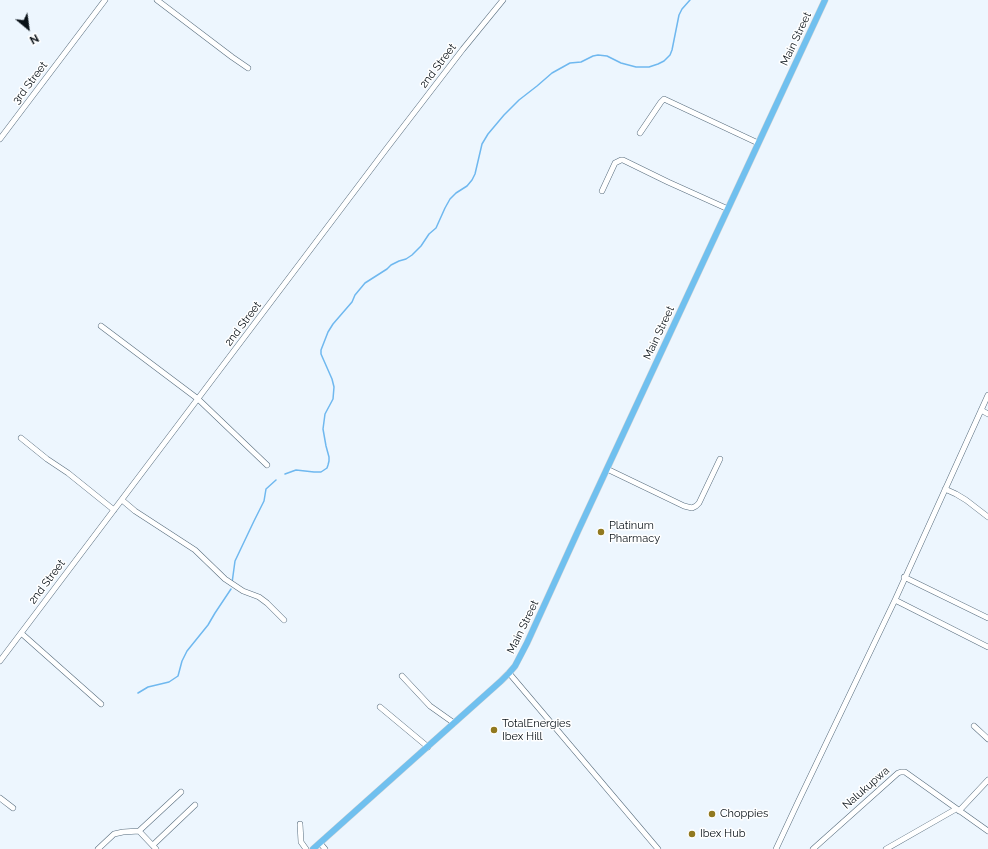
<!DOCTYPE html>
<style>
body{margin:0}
#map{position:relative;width:988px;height:849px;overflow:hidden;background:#edf6fe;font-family:Raleway,sans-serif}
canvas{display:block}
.north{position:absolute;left:8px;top:8px;width:40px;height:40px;-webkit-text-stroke:3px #fff;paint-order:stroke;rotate:151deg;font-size:11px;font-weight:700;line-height:16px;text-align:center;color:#091117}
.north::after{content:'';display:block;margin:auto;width:14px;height:18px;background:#091117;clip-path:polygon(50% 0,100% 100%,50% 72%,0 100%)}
</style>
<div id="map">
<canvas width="988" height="849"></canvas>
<div class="north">N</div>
</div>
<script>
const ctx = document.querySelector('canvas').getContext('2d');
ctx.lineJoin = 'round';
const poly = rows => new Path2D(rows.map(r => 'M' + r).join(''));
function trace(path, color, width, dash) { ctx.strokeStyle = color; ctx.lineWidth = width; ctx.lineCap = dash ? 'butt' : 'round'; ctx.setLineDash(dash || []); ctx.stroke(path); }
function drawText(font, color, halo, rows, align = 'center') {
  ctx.font = font + ' Raleway,sans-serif'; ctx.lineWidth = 3; ctx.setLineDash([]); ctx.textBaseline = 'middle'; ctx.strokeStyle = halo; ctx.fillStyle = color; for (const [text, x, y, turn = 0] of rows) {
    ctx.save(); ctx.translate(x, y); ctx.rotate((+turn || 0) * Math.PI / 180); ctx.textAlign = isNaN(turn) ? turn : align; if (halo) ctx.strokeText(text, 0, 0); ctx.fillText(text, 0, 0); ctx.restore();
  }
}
trace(poly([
 [285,474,296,470,314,472,321,472,327,468,328,465,329,461,329,457,326,446,323,429,325,414,333,399,334,387,332,379,321,354,321,350,328,332,333,324,352,302,355,295,365,283,387,269,391,265,399,261,406,259,412,255,421,246,429,234,436,228,445,208,450,199,456,193,467,186,472,180,475,174,482,144,488,134,504,115,519,100,537,86,552,73,570,63,581,62,593,56,598,55,607,56,621,63,636,67,649,67,658,64,664,61,670,55,672,50,679,15,682,9,690,0],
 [232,583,235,561,254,521,264,501,266,489,276,480],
 [138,693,148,687,169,682,178,676,182,661,187,651,208,625,215,613,231,589]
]), '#6fb8ef', 1.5);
const minor = poly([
 [157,0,232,57,248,68],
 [640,133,661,102,664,99,758,143],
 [0,139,105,0],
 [602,191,615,163,621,160,623,160,668,182,728,209],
 [101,326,198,399,267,465],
 [981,410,988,414],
 [21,438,47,459,68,473,114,510],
 [607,469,684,506,692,508,696,506,699,503,720,459],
 [945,489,956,494,966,500,988,517],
 [122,500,135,511,195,550,225,579,243,591,259,597,267,603,284,620],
 [904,577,988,618],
 [895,600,988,647],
 [21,633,101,704],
 [0,661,387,148,463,49,503,0],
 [509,673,658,849],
 [402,676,430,706,454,723],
 [380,707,428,747],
 [974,726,988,739],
 [0,798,13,808],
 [959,811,988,780],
 [300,824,301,842,306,849],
 [320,843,325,849],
 [153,845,195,805],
 [98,849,114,834,123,832,139,831],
 [156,849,139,831,181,792],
 [776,849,798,802,895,600,988,395],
 [813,849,898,773,901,772,905,772,988,831],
 [886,849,956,809]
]);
const major = poly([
 [313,849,501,681,509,673,515,666,527,643,578,531,825,0]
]);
trace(minor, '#576c7d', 6);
trace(major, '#d3d4d5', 7);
trace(minor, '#fff', 5);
trace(major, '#70c0ef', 6);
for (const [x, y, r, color] of [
 [601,532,4,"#91791f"],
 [494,730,4,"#91791f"],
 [712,814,4,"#91791f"],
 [692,834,4,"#91791f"]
]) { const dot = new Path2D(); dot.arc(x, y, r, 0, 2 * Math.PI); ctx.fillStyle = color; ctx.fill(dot); trace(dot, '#fff', 1.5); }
drawText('11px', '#091117', '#fff', [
 ["Main Street",796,39,-65],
 ["2nd Street",438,66,-53],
 ["3rd Street",30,83,-53],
 ["2nd Street",243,324,-53],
 ["Main Street",659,333,-65],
 ["2nd Street",47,582,-53],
 ["Main Street",523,627,-64],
 ["Nalukupwa",866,788,-41]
]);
drawText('11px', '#091117', '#fff', [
 ["Platinum",609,526],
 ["Pharmacy",609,539],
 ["TotalEnergies",502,724],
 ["Ibex Hill",502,737],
 ["Choppies",720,814],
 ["Ibex Hub",700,834]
], 'left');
</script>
